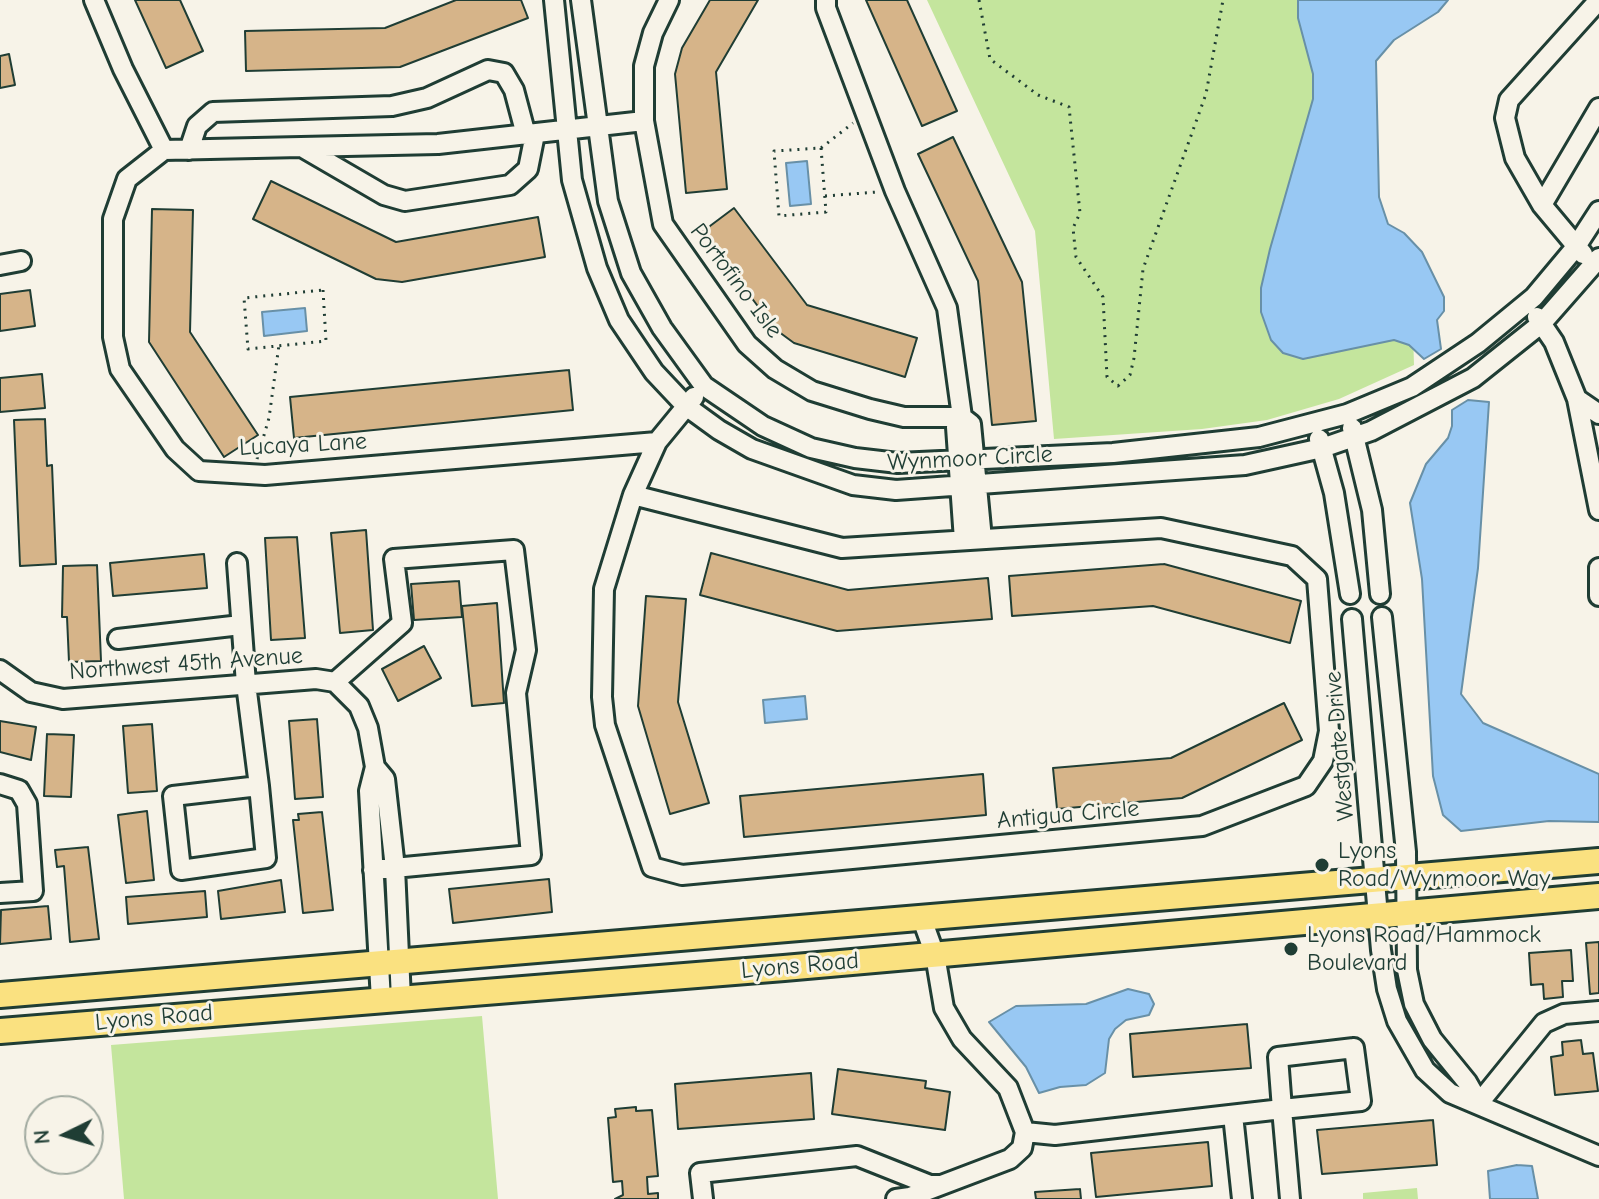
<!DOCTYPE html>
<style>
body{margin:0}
#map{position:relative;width:1599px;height:1199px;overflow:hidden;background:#f7f3e8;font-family:"Comic Neue",sans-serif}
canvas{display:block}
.north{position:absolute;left:24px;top:1095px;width:80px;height:80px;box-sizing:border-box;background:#f7f3e8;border:2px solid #a1aaa0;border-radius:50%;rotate:265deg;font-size:22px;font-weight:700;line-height:32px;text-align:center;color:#1f3d34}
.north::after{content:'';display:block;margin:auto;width:28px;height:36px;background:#1f3d34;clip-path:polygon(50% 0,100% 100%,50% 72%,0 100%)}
</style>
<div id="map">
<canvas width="1599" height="1199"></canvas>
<div class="north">N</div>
</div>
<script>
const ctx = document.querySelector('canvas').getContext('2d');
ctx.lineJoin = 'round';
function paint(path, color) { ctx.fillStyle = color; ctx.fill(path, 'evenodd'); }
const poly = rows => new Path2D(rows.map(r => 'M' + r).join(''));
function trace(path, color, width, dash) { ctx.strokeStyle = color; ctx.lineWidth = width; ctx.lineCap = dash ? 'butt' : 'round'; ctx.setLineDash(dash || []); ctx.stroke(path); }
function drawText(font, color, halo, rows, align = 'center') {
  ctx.font = font + ' "Comic Neue",sans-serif'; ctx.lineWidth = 6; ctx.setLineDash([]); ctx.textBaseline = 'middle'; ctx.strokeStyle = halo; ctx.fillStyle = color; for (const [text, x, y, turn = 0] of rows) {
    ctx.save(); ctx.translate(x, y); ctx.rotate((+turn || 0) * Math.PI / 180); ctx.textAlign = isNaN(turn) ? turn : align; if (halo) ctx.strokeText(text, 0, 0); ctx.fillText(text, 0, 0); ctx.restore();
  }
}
paint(poly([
 [927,0,1350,0,1340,58,1413,332,1414,365,1339,399,1267,420,1202,429,1054,439,1035,231],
 [482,1016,498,1199,124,1199,111,1045],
 [1417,1188,1418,1199,1363,1199,1363,1193]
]), '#c4e59d');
const water = poly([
 [1298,0,1448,0,1438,12,1394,40,1376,61,1379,197,1388,224,1404,233,1422,252,1444,297,1444,311,1437,320,1441,349,1424,359,1409,345,1394,340,1303,359,1283,353,1271,340,1261,312,1261,288,1270,249,1313,99,1313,74,1298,18,1298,0],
 [807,161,811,204,790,206,786,163,807,161],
 [305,308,307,331,264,336,262,312,305,308],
 [1468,400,1489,402,1478,568,1461,694,1483,723,1599,774,1599,822,1549,821,1461,831,1443,815,1433,776,1422,579,1410,503,1426,464,1448,438,1452,426,1452,410,1468,400],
 [805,696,807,719,765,723,763,700,805,696],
 [1128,989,1149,994,1154,1004,1149,1015,1126,1020,1115,1029,1109,1039,1105,1073,1086,1085,1060,1087,1039,1093,1026,1067,989,1022,1016,1006,1086,1004,1128,989],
 [1517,1165,1532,1166,1538,1199,1490,1199,1488,1171,1517,1165]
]);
paint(water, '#98c8f3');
trace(water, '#6890a7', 2);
const building = poly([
 [135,0,180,0,203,51,166,68,135,0],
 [456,0,521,0,528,18,400,67,246,71,245,31,385,28,456,0],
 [710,0,758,0,716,72,727,189,686,193,675,74,682,48,710,0],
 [866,0,907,0,957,111,922,126,866,0],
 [9,54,15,85,0,88,0,56,9,54],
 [953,137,1022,282,1036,421,992,425,978,281,918,154,953,137],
 [271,181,396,242,538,217,545,257,402,282,376,279,253,219,271,181],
 [734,208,807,305,917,338,905,377,794,343,775,329,702,232,734,208],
 [152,209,193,210,190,332,258,435,224,457,149,342,152,209],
 [30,290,35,326,0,331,0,294,30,290],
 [569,370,573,410,294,438,290,397,569,370],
 [42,374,45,408,0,412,0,378,42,374],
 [45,419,47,466,52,465,56,564,20,566,14,420,45,419],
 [366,530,373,630,340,633,331,533,366,530],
 [297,537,305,638,271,640,265,538,297,537],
 [711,553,848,590,988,578,992,619,837,631,700,595,711,553],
 [204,554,207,588,113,596,110,563,204,554],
 [1164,564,1301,601,1290,643,1153,606,1012,616,1009,576,1164,564],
 [97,565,101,661,69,662,67,617,62,617,63,566,97,565],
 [459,581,462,617,414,620,411,584,459,581],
 [646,596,686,599,678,702,709,803,670,814,638,706,646,596],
 [497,603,504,703,472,706,462,606,497,603],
 [424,646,441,678,398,701,382,669,424,646],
 [1284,703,1302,740,1182,798,1057,809,1053,768,1171,758,1284,703],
 [317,719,323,797,295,799,289,721,317,719],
 [0,721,36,727,31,760,0,752,0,721],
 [152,724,157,791,128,793,123,726,152,724],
 [47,734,74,735,71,797,44,796,47,734],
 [983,774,986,815,744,837,740,796,983,774],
 [147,811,154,880,126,883,118,815,147,811],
 [322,812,333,910,303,913,293,820,299,820,298,814,322,812],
 [88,847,99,939,70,942,64,866,57,867,55,850,88,847],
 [549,879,552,912,453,923,449,889,549,879],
 [281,880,285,912,221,919,218,891,281,880],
 [205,891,207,917,128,924,126,897,205,891],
 [48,906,51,939,0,944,1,910,48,906],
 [1599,942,1599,993,1590,994,1586,943,1599,942],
 [1571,950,1573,981,1562,981,1563,997,1544,999,1543,984,1531,985,1529,953,1571,950],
 [1247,1024,1251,1068,1133,1077,1130,1034,1247,1024],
 [1581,1040,1583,1054,1593,1053,1598,1091,1555,1095,1551,1057,1563,1055,1562,1042,1581,1040],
 [838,1069,926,1081,925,1088,950,1092,945,1130,832,1114,838,1069],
 [811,1073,814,1119,678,1129,675,1084,811,1073],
 [636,1107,636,1111,652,1110,658,1176,647,1177,648,1194,658,1193,658,1199,615,1199,623,1195,622,1181,613,1182,608,1118,616,1117,615,1109,636,1107],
 [1433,1120,1437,1165,1322,1174,1317,1130,1433,1120],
 [1208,1142,1212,1186,1096,1197,1091,1153,1208,1142],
 [1080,1189,1081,1199,1036,1199,1035,1192,1080,1189]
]);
paint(building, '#d6b489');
trace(building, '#1f3d34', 2);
const minor = poly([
 [94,0,123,69,164,150,127,179,113,219,113,337,120,369,175,449,199,471,265,475,657,442],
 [554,0,572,180,597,268,619,320,654,372,686,406,719,430,752,449,853,485,896,490,1245,465,1322,448,1371,431,1473,378,1542,323,1599,258],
 [581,0,608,201,631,273,662,328,704,386,763,426,811,448,855,458,898,463,1113,453,1259,437,1347,414,1412,387,1478,343,1534,297,1575,248,1599,211],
 [669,0,653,33,644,66,644,121,663,224,747,344,775,369,812,391,870,409,904,417,962,417,971,424,982,539],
 [826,0,826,8,895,191,947,308,962,417,956,427,964,540],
 [305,149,384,195,405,201,510,185,528,169,535,134],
 [164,150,438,144,644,121],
 [189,150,197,126,213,112,392,106,427,98,488,70,504,73,514,90,526,135],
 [1542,205,1599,108],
 [1583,254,1542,205,1515,158,1505,118,1509,100,1599,0],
 [0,265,21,261],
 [1537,317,1554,342,1577,399,1599,510],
 [1577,399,1599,414],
 [1352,428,1372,510,1380,594],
 [1319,439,1334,493,1350,594],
 [633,495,842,548,1161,528,1292,556,1317,579,1329,731,1323,761,1306,786,1202,826,682,875,652,867,605,725,602,697,604,589,633,495],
 [633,495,657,442,694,397],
 [237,563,246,684,259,786,266,858,181,870,173,796,259,786],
 [1599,568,1599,596],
 [1382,617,1406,852,1407,970,1414,1004,1432,1039,1467,1082,1479,1103],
 [1352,619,1381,950,1387,989,1397,1021,1425,1070,1450,1093,1599,1156],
 [118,639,241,625],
 [0,670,31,692,63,699,316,679,335,682],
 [335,682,402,623,394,559,514,550,526,650,516,693,531,855,373,870],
 [335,682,359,706,368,728,375,767,369,791,381,1000],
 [375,767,385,779,395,868,401,999],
 [0,784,19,790,27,804,33,891,0,893],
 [1354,1048,1361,1101,1282,1109,1278,1057,1354,1048],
 [1479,1103,1544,1023,1564,1014,1599,1011],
 [1233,1115,1242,1199],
 [1025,1132,1055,1135,1282,1109,1290,1199],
 [703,1199,700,1173,857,1156,930,1185,941,1185],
 [896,1199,910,1197,1010,1159,1022,1148,1025,1132,1008,1088,962,1039,944,1008,935,955,922,919]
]);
const major = poly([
 [0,995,1599,861],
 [0,1031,784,968,1599,896]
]);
trace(minor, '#1f3d34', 24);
trace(major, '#1f3d34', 30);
trace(poly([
 [979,0,990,59,1038,95,1069,107,1080,213,1073,228,1076,257,1103,297,1107,377,1118,386,1130,375,1134,358,1143,269,1206,94,1223,0],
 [821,148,826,212,779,216,774,151,821,148],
 [821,148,853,123],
 [825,196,877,192],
 [323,290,326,341,248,349,244,298,323,290],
 [257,459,269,418,279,345]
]), '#1f3d34', 3, [2, 6]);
trace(minor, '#f7f3e8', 18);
trace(major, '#fae180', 24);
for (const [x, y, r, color] of [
 [1322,865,8,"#1f3d34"],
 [1291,949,8,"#1f3d34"]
]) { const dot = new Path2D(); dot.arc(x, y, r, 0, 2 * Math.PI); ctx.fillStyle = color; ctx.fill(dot); trace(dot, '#f7f3e8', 3); }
drawText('24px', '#1f3d34', '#f7f3e8', [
 ["Portofino Isle",736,281,53],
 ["Lucaya Lane",303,445,-3],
 ["Wynmoor Circle",970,459,-3],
 ["Northwest 45th Avenue",186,664,-4],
 ["Westgate Drive",1340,746,-95],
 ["Antigua Circle",1068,815,-5],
 ["Lyons Road",800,966,-5],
 ["Lyons Road",154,1018,-5]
]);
drawText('24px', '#1f3d34', '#f7f3e8', [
 ["Lyons",1338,851],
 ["Road/Wynmoor Way",1338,879],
 ["Lyons Road/Hammock",1307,935],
 ["Boulevard",1307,963]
], 'left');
</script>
